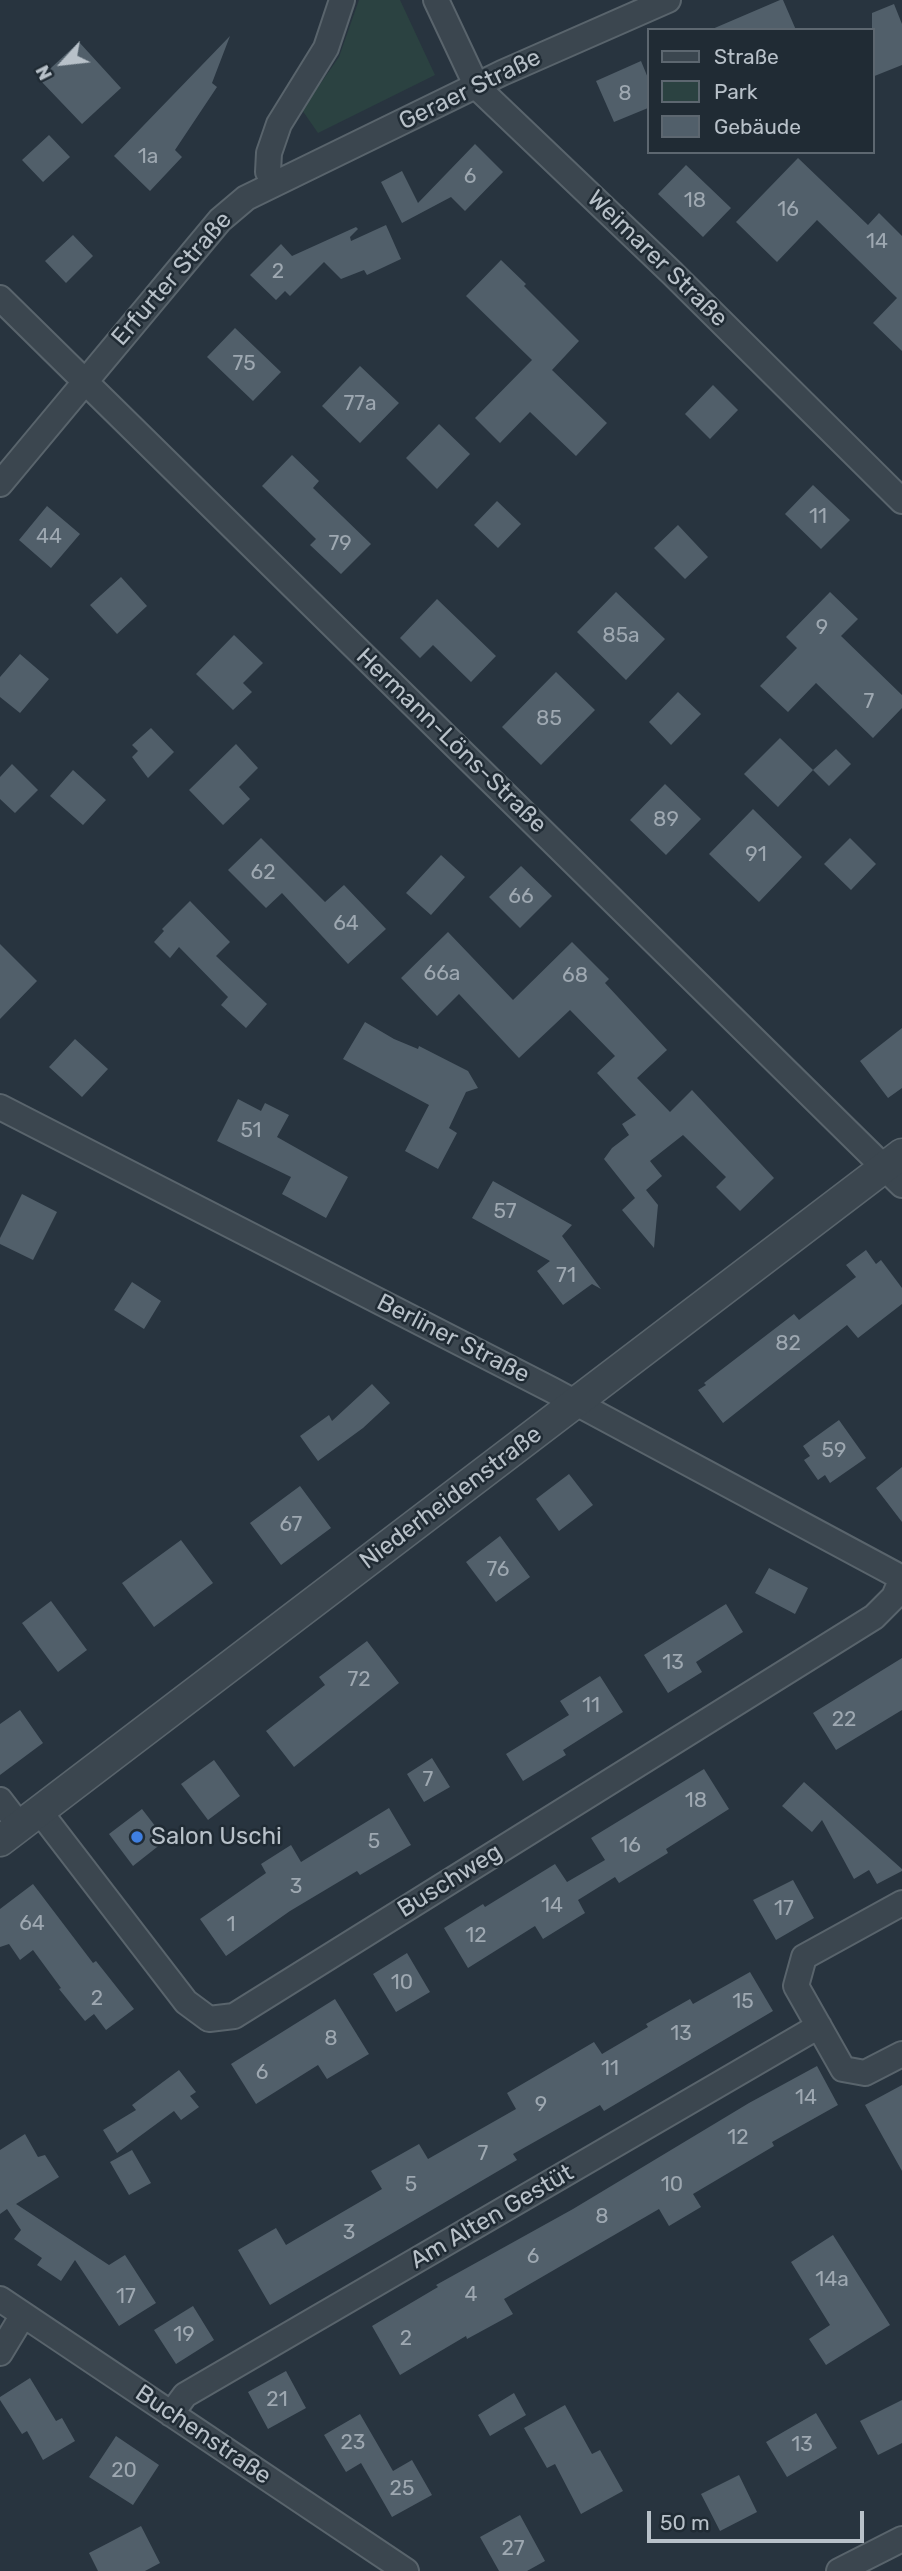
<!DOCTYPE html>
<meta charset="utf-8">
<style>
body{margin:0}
#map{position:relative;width:902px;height:2571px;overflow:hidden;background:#28343f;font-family:Rubik,sans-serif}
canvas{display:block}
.legend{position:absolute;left:647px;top:28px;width:228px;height:126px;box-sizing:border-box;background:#202b34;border:2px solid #5d6770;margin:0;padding:9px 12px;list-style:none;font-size:21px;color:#b8c1c9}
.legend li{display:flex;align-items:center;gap:14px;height:35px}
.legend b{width:35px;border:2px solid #5d6770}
.north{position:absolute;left:28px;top:28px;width:70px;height:70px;-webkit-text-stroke:5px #202b34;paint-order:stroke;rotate:243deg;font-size:19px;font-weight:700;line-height:28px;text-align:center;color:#b8c1c9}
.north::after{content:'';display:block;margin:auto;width:24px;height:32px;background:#b8c1c9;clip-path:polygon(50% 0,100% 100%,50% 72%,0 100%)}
.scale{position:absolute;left:647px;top:2511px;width:217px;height:32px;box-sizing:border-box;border:4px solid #b8c1c9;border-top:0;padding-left:9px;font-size:21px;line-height:24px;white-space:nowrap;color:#b8c1c9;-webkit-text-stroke:5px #202b34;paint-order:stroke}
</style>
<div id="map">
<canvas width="902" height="2571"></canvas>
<ul class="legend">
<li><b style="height:9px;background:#3b464f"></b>Straße</li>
<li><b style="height:19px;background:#2b4241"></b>Park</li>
<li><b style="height:19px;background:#515f6a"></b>Gebäude</li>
</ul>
<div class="north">N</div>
<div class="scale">50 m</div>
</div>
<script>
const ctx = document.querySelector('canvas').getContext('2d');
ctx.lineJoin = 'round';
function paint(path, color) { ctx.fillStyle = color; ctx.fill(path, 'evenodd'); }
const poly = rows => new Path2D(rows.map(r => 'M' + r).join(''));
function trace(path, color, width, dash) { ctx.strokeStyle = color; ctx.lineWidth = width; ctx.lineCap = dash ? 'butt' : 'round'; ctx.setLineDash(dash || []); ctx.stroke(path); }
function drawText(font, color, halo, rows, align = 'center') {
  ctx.font = font + ' Rubik,sans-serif'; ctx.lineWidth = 5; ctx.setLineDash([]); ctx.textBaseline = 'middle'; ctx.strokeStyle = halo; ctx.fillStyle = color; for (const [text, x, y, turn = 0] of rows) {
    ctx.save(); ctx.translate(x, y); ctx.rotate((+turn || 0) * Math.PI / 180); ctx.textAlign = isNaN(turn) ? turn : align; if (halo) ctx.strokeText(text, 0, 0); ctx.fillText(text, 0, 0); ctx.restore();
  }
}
paint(poly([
 [359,0,400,0,435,75,318,133,302,110,339,57]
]), '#2b4241');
paint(poly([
 [780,0,783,0,796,30,710,30],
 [894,4,902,24,902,65,872,77,872,13],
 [230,36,212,83,217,87,175,150,182,157,150,191,114,156],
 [79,42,121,88,82,124,39,79],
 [641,61,648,78,648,108,614,122,596,81],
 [49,135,70,157,43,182,22,160],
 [475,144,503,172,465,211,451,197,402,223,381,182,402,171,418,203],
 [798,158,868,225,879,213,902,236,902,351,873,323,897,298,817,220,777,262,736,222],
 [686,165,731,208,703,237,658,194],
 [386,225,401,259,367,275,364,270,341,279,324,262,290,296,285,291,276,300,250,275,281,244,292,256,356,227,358,229,350,237,351,241],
 [73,235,93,256,66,283,45,261],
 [501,260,526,284,524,286,579,341,552,370,607,423,576,456,530,412,500,443,475,418,532,360,466,296],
 [235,328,281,372,253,401,207,357],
 [360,366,399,403,360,443,322,406],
 [713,385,738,410,710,439,685,414],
 [439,424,470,454,437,489,406,458],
 [292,455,319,481,313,488,371,544,341,574,310,545,316,539,262,486],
 [813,485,850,520,821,549,785,514],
 [497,501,521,524,498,548,474,525],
 [47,506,80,534,51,568,19,540],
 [678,525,708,557,685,579,654,548],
 [121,577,147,606,117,634,90,605],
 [616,592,665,639,626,680,577,632],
 [830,592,858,619,841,636,902,695,902,708,873,738,816,683,788,712,760,686,797,648,786,637],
 [437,599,496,656,471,682,433,645,420,658,400,638],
 [234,635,263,663,243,683,252,692,233,710,196,674],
 [20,654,49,679,20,713,0,697,0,677],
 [556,672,595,710,541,765,502,727],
 [678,692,701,714,671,745,649,722],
 [151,728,174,752,148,778,132,757,138,751,132,745],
 [780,738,813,770,778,807,744,774],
 [236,744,258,768,239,787,250,799,223,825,189,790],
 [836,749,851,764,829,786,813,770],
 [12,764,38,790,15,813,0,799,0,777],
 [73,770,106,800,83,825,50,796],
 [665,784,701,819,666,855,630,820],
 [753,809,802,857,759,902,709,854],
 [261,838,325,902,344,885,386,929,348,964,282,893,266,908,228,870],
 [850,838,876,864,851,890,824,864],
 [441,855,465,877,431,915,406,893],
 [521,866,552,896,520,928,489,897],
 [190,901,230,942,216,956,267,1004,246,1028,221,1005,228,997,179,947,170,958,154,942,164,931,162,929],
 [448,932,513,1000,572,942,609,979,605,983,667,1050,637,1078,670,1112,692,1090,774,1178,740,1211,716,1187,726,1177,683,1135,650,1161,662,1176,646,1190,658,1205,654,1248,622,1210,635,1198,604,1159,612,1148,629,1135,622,1124,636,1115,597,1073,615,1056,570,1010,519,1058,459,994,437,1016,401,978],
 [0,944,37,981,0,1019],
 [365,1022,394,1039,418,1049,419,1046,468,1071,478,1088,466,1092,449,1128,457,1133,438,1169,405,1151,429,1105,343,1059],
 [902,1028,902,1088,888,1098,860,1061],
 [75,1039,108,1069,82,1097,49,1067],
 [238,1099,261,1111,265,1103,289,1115,277,1137,348,1177,326,1218,282,1194,291,1177,217,1141],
 [493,1181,572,1225,562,1236,601,1289,592,1284,563,1305,537,1271,550,1261,472,1218],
 [22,1194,57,1212,33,1260,0,1244,0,1238],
 [866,1250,876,1264,881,1260,902,1288,902,1304,858,1338,847,1325,723,1423,698,1390,706,1385,704,1383,794,1314,799,1320,856,1277,846,1265],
 [132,1282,161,1301,144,1329,114,1310],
 [372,1384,390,1403,363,1428,318,1461,300,1436,329,1415,332,1421],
 [839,1420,866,1458,830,1483,825,1475,818,1480,804,1460,810,1456,803,1446],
 [902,1467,902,1522,876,1488],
 [569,1474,593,1505,559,1531,536,1499],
 [300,1486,331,1528,281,1565,250,1523],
 [500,1536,530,1577,496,1602,466,1562],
 [181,1540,213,1583,154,1627,122,1583],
 [769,1568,808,1588,795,1614,755,1593],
 [51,1601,87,1650,58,1672,22,1623],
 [726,1604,743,1632,696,1662,702,1672,668,1693,644,1655],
 [367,1641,399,1683,294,1767,266,1731,325,1685,319,1677],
 [902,1658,902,1710,836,1750,813,1713],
 [600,1676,623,1712,563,1750,566,1755,523,1781,506,1754,569,1715,560,1701],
 [20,1710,43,1743,0,1775,0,1724],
 [432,1758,450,1787,424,1802,407,1774],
 [214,1760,240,1796,208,1820,181,1784],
 [704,1769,729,1809,666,1849,668,1853,619,1883,615,1877,578,1900,585,1913,543,1939,535,1926,468,1968,444,1928,483,1904,485,1907,555,1864,567,1882,605,1860,591,1838],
 [804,1782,902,1869,902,1871,877,1884,869,1870,854,1879,822,1820,812,1832,782,1806],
 [389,1808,411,1845,360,1875,357,1871,290,1911,226,1956,200,1919,266,1873,261,1864,291,1845,301,1862],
 [142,1809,166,1840,133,1866,109,1834],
 [793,1880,814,1918,776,1940,753,1900],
 [33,1884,93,1963,96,1961,134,2009,106,2030,94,2014,85,2021,59,1989,61,1988,33,1950,20,1960,9,1944,0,1947,0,1909],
 [407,1953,430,1992,396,2012,373,1974],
 [750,1972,773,2011,604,2111,600,2105,513,2154,517,2160,270,2305,238,2250,276,2228,286,2245,382,2189,371,2171,419,2144,428,2159,516,2109,507,2093,594,2042,602,2054,648,2027,646,2024,690,1999,693,2004],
 [335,1999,369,2054,327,2079,318,2065,256,2104,231,2064],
 [817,2066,838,2105,772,2142,774,2146,693,2194,701,2207,669,2226,659,2209,504,2299,513,2314,467,2339,466,2336,400,2375,372,2326,438,2287,436,2285,573,2209,749,2103],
 [179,2070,196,2092,190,2096,199,2107,181,2120,174,2111,117,2153,103,2130,136,2110,132,2105],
 [902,2085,902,2171,865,2105],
 [25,2134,38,2157,45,2155,59,2177,16,2204,109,2265,125,2255,156,2303,119,2326,75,2260,61,2281,37,2265,42,2258,14,2239,21,2230,7,2209,0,2214,0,2150],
 [132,2150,151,2183,129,2195,110,2162],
 [833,2235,890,2325,826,2365,809,2339,830,2325,791,2262],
 [193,2306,214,2340,176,2364,154,2330],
 [286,2371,306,2408,268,2429,248,2392],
 [30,2378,56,2421,62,2418,75,2441,43,2460,27,2431,22,2434,0,2400,0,2397],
 [514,2393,526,2415,490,2436,478,2415],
 [902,2400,902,2443,878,2455,860,2421],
 [565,2405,592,2454,600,2450,623,2491,581,2514,555,2464,547,2468,524,2428],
 [816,2413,837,2448,787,2477,766,2442],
 [360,2414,393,2471,412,2460,432,2495,392,2517,361,2463,346,2472,324,2435],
 [116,2436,159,2465,133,2505,89,2477],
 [739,2475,757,2512,720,2531,701,2494],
 [520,2515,545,2561,527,2571,499,2571,480,2537],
 [141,2526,160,2563,145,2571,98,2571,89,2553]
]), '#515f6a');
const minor = poly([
 [436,0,477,87,672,273,902,501],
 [274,184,268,172,269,153,279,124,326,48,342,0],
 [0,298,902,1185],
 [0,484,220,220,246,198,502,73,668,0],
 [0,1107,552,1390,902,1578],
 [0,1800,20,1826],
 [40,1812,186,2002,209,2019,234,2016,874,1617,894,1597,902,1578],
 [902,1903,804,1957,796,1986,843,2069,865,2073,902,2054],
 [0,2299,406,2571],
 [0,2353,23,2315],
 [171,2414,185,2395,819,2026],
 [839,2571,902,2539]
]);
const tertiary = poly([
 [0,1841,902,1154]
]);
trace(minor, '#59646c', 28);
trace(tertiary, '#59646c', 33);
trace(minor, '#3b464f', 24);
trace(tertiary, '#3b464f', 30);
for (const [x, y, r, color] of [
 [137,1837,7,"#3f7fe0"]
]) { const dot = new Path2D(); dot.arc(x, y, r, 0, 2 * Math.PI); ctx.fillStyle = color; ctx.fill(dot); trace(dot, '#202b34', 2.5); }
drawText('21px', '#9ea8b1', null, [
 ["8",625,94],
 ["1a",148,157],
 ["6",470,177],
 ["18",695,201],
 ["16",788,210],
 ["14",877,242],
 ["2",278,272],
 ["75",244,364],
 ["77a",360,404],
 ["11",818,517],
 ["44",49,537],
 ["79",340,544],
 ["9",822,628],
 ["85a",621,636],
 ["7",869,702],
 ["85",549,719],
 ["89",666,820],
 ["91",756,855],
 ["62",263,873],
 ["66",521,897],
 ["64",346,924],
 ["66a",442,974],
 ["68",575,976],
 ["51",251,1131],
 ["57",505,1212],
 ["71",566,1276],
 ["82",788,1344],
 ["59",834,1451],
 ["67",291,1525],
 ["76",498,1570],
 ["13",673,1663],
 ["72",359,1680],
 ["11",591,1706],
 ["22",844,1720],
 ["7",428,1780],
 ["18",696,1801],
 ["5",374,1842],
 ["16",630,1846],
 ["3",296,1887],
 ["14",552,1906],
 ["17",784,1909],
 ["64",32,1924],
 ["1",231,1925],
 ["12",476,1936],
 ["10",402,1983],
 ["2",97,1999],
 ["15",743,2002],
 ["13",681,2034],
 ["8",331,2039],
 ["11",610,2069],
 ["6",262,2073],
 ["14",806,2098],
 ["9",541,2105],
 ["12",738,2138],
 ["7",483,2154],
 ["5",411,2185],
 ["10",672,2185],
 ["8",602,2217],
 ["3",349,2233],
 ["6",533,2257],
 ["14a",832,2280],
 ["4",471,2295],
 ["17",126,2297],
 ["19",184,2335],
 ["2",406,2339],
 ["21",277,2400],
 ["23",353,2443],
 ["13",802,2445],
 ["20",124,2471],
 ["25",402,2489],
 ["27",513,2549]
]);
drawText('24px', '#b8c1c9', '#202b34', [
 ["Geraer Straße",470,90,-26],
 ["Weimarer Straße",657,259,44],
 ["Erfurter Straße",172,279,-49],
 ["Hermann-Löns-Straße",451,741,44],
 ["Berliner Straße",453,1339,27],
 ["Niederheidenstraße",451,1498,-37],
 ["Buschweg",450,1881,-32],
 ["Am Alten Gestüt",492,2217,-30],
 ["Buchenstraße",203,2435,34]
]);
drawText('24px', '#b8c1c9', '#202b34', [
 ["Salon Uschi",151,1837]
], 'left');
</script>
